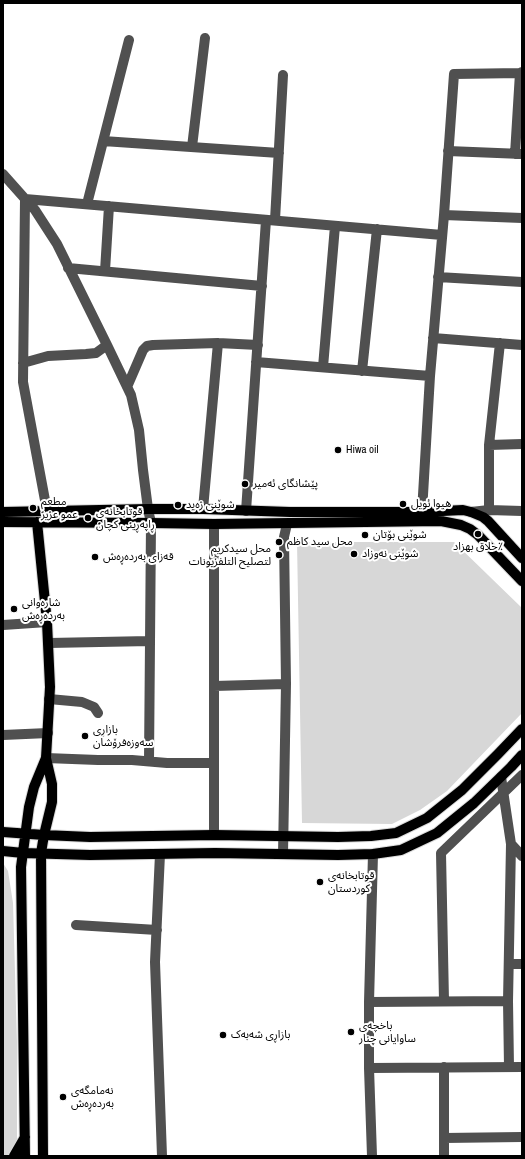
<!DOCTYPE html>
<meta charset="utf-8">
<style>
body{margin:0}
#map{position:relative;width:525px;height:1159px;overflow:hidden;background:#fff;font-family:"Archivo Narrow",sans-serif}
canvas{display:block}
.frame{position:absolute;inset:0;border:4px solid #000;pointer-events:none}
</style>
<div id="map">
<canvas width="525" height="1159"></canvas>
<div class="frame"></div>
</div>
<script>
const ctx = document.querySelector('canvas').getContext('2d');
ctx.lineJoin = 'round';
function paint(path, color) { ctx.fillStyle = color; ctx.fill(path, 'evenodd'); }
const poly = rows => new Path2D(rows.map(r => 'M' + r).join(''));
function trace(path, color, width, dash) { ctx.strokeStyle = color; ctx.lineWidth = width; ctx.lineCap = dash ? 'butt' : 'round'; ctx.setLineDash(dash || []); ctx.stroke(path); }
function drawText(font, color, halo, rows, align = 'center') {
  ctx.font = font + ' "Archivo Narrow","Noto Sans Arabic",sans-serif'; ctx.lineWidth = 4; ctx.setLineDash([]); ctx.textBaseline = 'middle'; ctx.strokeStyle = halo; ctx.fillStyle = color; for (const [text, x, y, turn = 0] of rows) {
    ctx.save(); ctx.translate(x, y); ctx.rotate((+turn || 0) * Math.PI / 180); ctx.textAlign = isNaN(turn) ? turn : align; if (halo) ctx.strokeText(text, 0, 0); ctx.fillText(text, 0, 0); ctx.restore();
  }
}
paint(poly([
 [297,542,454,542,522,608,522,713,447,791,420,810,392,824,302,823],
 [3,863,8,871,13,903,17,1042,17,1156,3,1156]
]), '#d7d7d7');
const major = poly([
 [3,512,148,509,203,509,290,512,422,512,463,510,471,512,483,517,488,521,522,558],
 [3,522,151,523,214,524,441,521,461,525,470,529,478,535,522,581],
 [3,832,44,835,90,837,214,835,338,837,371,836,396,833,427,818,462,790,498,754,522,729],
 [3,851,23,853,90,855,215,853,338,855,373,854,401,850,437,833,474,803,511,767,522,755],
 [14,1156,25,1137],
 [25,1156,21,867,29,807,34,787,46,758,50,687,47,622,37,522],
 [43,1156,41,853,44,835,52,802,52,784,46,758]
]);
trace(major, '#dbdbdb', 12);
trace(poly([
 [103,141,279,153],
 [192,147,205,38],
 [448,151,522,154],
 [515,154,520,73],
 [3,174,35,210,57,244,107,345,131,395,139,430,143,470,148,509,151,523,149,761],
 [87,204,129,40],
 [444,215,522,218],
 [275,220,283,75],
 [68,268,262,286],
 [105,271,109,206],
 [438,277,522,282],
 [433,338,522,345],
 [256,362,430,376],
 [23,363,48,356,86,354,96,353,107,345],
 [323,367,335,226],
 [362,371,377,229],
 [127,387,143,350,147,346,153,345,218,343,258,345],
 [489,445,522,444],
 [203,509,218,343],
 [489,510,489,445,500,343],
 [47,511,23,382,25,199,442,235],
 [246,511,266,220],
 [422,512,430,376,444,215,454,74,520,73,522,72],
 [471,512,489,510,522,511],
 [3,625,47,622],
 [49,643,150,641],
 [214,686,286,684],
 [49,699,82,702,94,707,98,713],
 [3,735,48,733],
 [46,758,98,760,132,760,167,763,214,763],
 [501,777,511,844,522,856],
 [214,835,214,524],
 [160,854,155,962,162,1156],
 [283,854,286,684,284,537,287,524],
 [76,925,157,930],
 [510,964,522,964],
 [444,1001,441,853,522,775],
 [369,1002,508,1001],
 [444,1067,444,1138,522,1137],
 [509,1067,508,1001,511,844],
 [369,1068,522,1067],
 [372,1156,369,1068,369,1002,373,854],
 [444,1156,444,1138]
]), '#505050', 10);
trace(major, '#000', 10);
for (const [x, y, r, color] of [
 [338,450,4,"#000"],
 [245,484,4,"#000"],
 [403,504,4,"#000"],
 [178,505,4,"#000"],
 [33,508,4,"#000"],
 [88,518,4,"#000"],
 [478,534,4,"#000"],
 [365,535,4,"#000"],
 [279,542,4,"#000"],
 [354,554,4,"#000"],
 [279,555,4,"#000"],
 [95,557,4,"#000"],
 [14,609,4,"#000"],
 [85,736,4,"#000"],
 [320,882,4,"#000"],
 [351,1032,4,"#000"],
 [223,1035,4,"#000"],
 [63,1097,4,"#000"]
]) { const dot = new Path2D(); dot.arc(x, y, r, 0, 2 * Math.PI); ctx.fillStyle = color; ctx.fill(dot); trace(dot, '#fff', 1.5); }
drawText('11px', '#000', '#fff', [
 ["Hiwa oil",346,450],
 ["پێشانگای ئەمیر",253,484],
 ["مطعم",41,502],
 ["عمو عزيز",41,515],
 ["هيوا ئويل",411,504],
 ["شوێنی زەید",186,505],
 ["قوتابخانەی",96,512],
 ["ڕاپەڕینی کچان",96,525],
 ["شوێنی بۆتان",373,535],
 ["محل سيد كاظم",287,542],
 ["حلاق بهزاد٪",478,547,"center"],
 ["محل سيدكريم",271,549,"right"],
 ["لتصليح التلفزيونات",271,562,"right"],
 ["شوێنی نەوزاد",362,554],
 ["قەزای بەردەڕەش",103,557],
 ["شارەوانی",22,603],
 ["بەردەڕەش",22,616],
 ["بازاڕی",93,730],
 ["سەوزەفرۆشان",93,743],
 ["قوتابخانەی",328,876],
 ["کوردستان",328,889],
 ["باخچەی",359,1026],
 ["ساوایانی چنار",359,1039],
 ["بازاڕی شەبەک",231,1035],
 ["نەمامگەی",71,1091],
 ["بەردەڕەش",71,1104]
], 'left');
</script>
